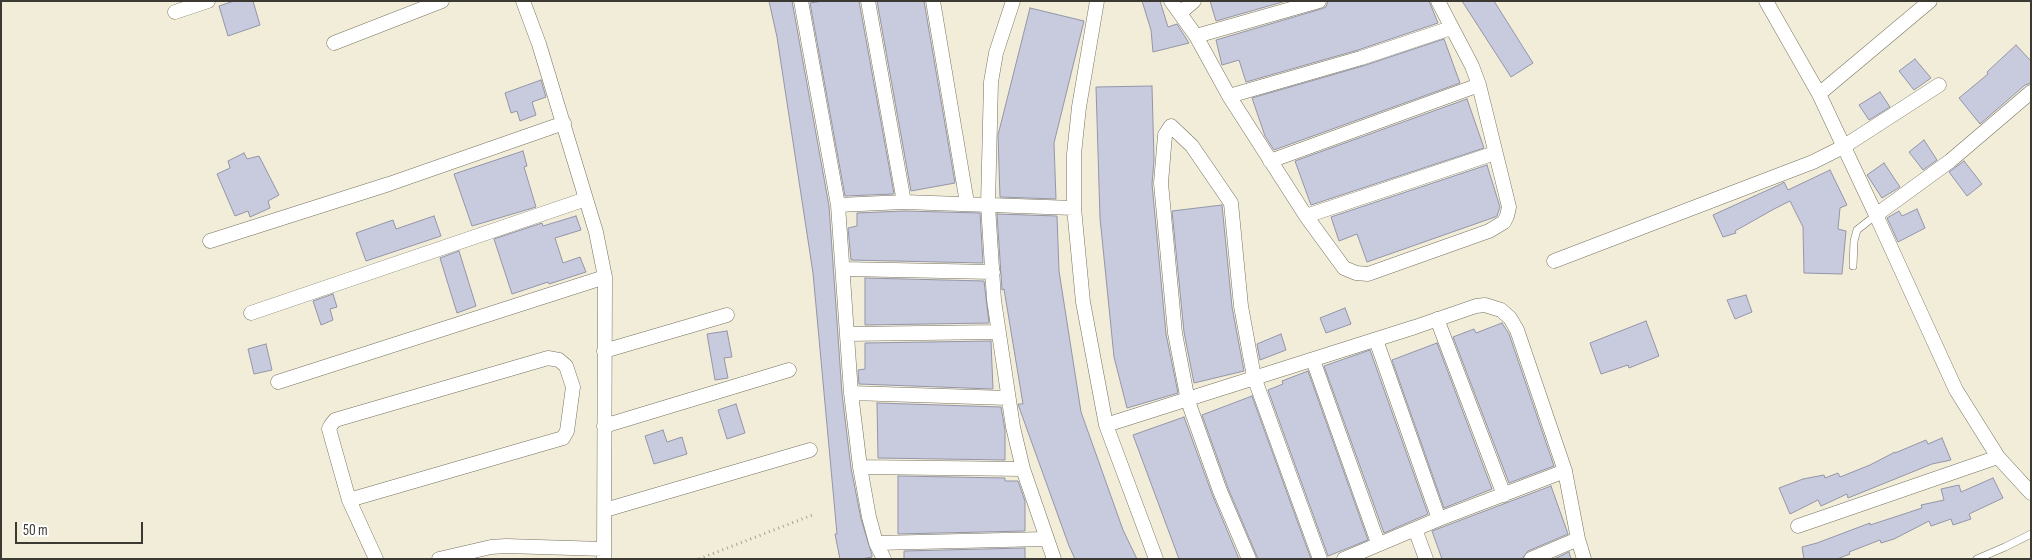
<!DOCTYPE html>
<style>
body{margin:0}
#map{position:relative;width:2032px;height:560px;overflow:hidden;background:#f2edd8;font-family:"Sofia Sans Condensed",sans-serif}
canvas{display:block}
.frame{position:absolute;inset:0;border:2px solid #3b3931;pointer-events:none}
.scale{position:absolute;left:15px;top:522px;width:128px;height:22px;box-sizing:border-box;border:2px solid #3b3931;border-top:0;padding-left:6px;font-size:15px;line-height:18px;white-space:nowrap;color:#3b3931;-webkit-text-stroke:4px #fff;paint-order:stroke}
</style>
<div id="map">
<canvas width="2032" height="560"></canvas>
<div class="frame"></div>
<div class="scale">50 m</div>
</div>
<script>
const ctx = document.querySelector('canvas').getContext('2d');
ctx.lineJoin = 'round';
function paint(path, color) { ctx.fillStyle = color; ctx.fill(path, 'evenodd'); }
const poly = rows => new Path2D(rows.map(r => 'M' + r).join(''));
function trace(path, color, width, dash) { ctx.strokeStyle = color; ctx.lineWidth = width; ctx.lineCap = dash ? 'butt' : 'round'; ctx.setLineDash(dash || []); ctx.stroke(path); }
const building = poly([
 [234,1,253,1,260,25,228,36,219,6,234,1],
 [769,1,792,1,829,206,842,394,851,468,861,519,872,555,872,557,861,559,840,559,835,534,837,534,813,273,777,37,769,1],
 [823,1,859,1,894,194,845,196,810,3,823,1],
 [877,1,924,1,955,183,911,191,877,1],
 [1142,1,1160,1,1168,27,1177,24,1189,43,1153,52,1151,30,1142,1],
 [1210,1,1286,1,1216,21,1210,1],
 [1328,1,1429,1,1438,23,1358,50,1246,82,1239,60,1222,65,1216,40,1321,9,1326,7,1328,1],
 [1462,1,1494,1,1533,63,1511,77,1462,1],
 [1030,8,1084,21,1054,143,1056,199,1000,197,998,135,1030,8],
 [1444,39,1460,83,1274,150,1265,136,1252,98,1363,66,1444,39],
 [2016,45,2031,61,2031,83,2025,85,1980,124,1959,98,1988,74,1987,72,2016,45],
 [1915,59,1931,78,1914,90,1899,71,1915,59],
 [541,80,546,97,532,102,536,115,520,121,517,111,511,113,505,93,541,80],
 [1152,86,1154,160,1152,184,1166,334,1178,393,1127,408,1114,357,1100,218,1096,87,1152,86],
 [1880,92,1890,107,1869,120,1859,105,1880,92],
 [1467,99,1484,148,1311,205,1295,161,1467,99],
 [1924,140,1937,160,1923,170,1909,152,1924,140],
 [523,151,527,166,524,167,536,207,472,226,454,174,523,151],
 [244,153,247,159,259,156,279,195,268,201,270,208,250,217,248,211,235,216,217,174,230,168,228,161,244,153],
 [1964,161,1982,184,1967,196,1949,172,1964,161],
 [1884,163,1900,187,1882,198,1867,175,1884,163],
 [1487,165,1500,207,1497,216,1495,217,1367,262,1357,234,1339,241,1331,217,1487,165],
 [1830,170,1847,205,1840,208,1838,229,1846,231,1842,274,1804,273,1803,227,1790,201,1774,209,1735,231,1736,233,1723,237,1713,215,1781,184,1784,182,1788,190,1830,170],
 [1222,205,1232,307,1244,371,1194,383,1184,332,1172,211,1222,205],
 [1917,209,1925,228,1898,242,1887,218,1899,211,1902,216,1917,209],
 [904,211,980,213,983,263,851,260,848,228,857,226,857,213,904,211],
 [997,214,1057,216,1059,271,1081,412,1123,530,1137,559,1075,559,1069,546,1019,407,1018,404,1023,404,1004,289,1002,290,997,214],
 [434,216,441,236,366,261,356,233,393,220,396,229,434,216],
 [576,216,581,230,555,238,563,263,580,257,586,272,549,284,548,282,512,294,494,239,542,223,543,226,576,216],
 [459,251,476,306,457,313,440,258,459,251],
 [865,278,984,281,989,323,865,325,865,278],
 [333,294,337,307,330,309,333,320,321,325,313,301,333,294],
 [1746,295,1752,312,1735,319,1727,300,1746,295],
 [1345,308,1351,324,1326,333,1320,318,1345,308],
 [1646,321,1659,356,1629,368,1628,365,1601,374,1590,343,1646,321],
 [1502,323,1509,334,1554,466,1509,483,1453,337,1474,329,1476,333,1502,323],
 [727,331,732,357,724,358,728,378,715,380,707,334,727,331],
 [1281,334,1286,350,1260,360,1257,344,1281,334],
 [991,341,993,389,859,384,858,370,865,369,865,343,991,341],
 [1437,343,1492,489,1444,508,1392,360,1437,343],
 [266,344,272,370,254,374,248,349,266,344],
 [1370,350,1428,514,1384,533,1324,366,1370,350],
 [1308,371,1368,540,1328,556,1268,390,1283,384,1282,381,1308,371],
 [1252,396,1311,559,1258,559,1228,488,1202,415,1252,396],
 [877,403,1001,407,1005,430,1005,460,878,458,877,403],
 [736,404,745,433,727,439,718,410,736,404],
 [1184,417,1212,494,1239,559,1179,559,1133,435,1184,417],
 [663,430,667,442,682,437,687,454,654,464,645,436,663,430],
 [1942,438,1951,460,1932,464,1848,498,1847,494,1821,506,1818,500,1790,514,1779,488,1803,479,1824,475,1825,478,1838,473,1840,477,1870,465,1895,452,1895,453,1926,440,1928,444,1942,438],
 [898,476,1005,478,1005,481,1018,481,1025,501,1025,531,898,534,898,476],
 [1993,478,2003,498,1969,514,1971,519,1953,525,1951,519,1931,526,1929,521,1894,539,1881,543,1880,540,1849,552,1850,554,1837,559,1804,559,1802,547,1817,543,1870,523,1870,525,1907,513,1922,508,1921,505,1944,500,1941,489,1959,485,1961,492,1993,478],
 [1551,486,1568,534,1528,551,1522,559,1442,559,1432,531,1551,486],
 [1025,548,1025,559,904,559,904,551,1025,548],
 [1569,552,1571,559,1554,559,1569,552]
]);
paint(building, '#c8cade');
trace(building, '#9395a8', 1);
const service = poly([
 [1853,266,1854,241,1857,230,1876,215],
 [1977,559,2005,547,2031,534]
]);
const minor = poly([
 [523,1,539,44,596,232,605,277,604,559],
 [801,1,838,205,851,393,860,467,869,517,876,543,884,559],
 [868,1,904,202],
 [933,1,967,203],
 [1013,1,996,53,991,82,988,205,994,300,1013,427,1023,469,1054,559],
 [1097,1,1079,107,1074,154,1074,208,1083,302,1106,425,1156,559],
 [1171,1,1196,36,1229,96,1306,216,1344,268,1356,273,1368,274,1489,231,1504,222,1507,216,1509,207,1479,85,1472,66,1438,1],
 [1766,1,1819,94,1876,215],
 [175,12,208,1],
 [1180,13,1194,1],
 [1196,36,1319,1],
 [334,43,442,1],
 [1819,94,1930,1],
 [1229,96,1361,58,1451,28],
 [1270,161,1479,85],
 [838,205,904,202,1074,208],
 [1306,216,1495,153],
 [210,241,389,184,564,123],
 [1554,261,1813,162,1843,147,1939,85],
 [843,269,993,272],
 [251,313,586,199],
 [1437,319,1504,495],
 [847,334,998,332],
 [1376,340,1439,519],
 [604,351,727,315],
 [1313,360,1378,543],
 [278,382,605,277],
 [851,393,1008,398],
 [1106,425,1415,327,1476,306,1485,305,1501,310,1510,318,1517,330,1565,471,1578,539,1584,559],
 [604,426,789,370],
 [1998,457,2031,493],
 [860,467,1023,469],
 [349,500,563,438,567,431,573,387,566,366,559,360,548,358,335,420,331,425,329,429,349,500,376,559],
 [605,510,810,450],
 [1798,526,1998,457,1956,390,1876,215,1950,161,2031,92],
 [1415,529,1426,559],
 [876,543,1046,539],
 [439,559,491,547,506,546,604,549],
 [1249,559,1220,491,1188,401,1175,333,1161,183,1165,135,1171,126,1192,146,1231,203,1241,306,1254,377,1320,559],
 [1344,559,1439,519,1565,471],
 [1531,559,1578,539]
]);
trace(service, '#76725f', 8);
trace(minor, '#76725f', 15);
trace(poly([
 [699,559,815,514]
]), '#a5a292', 3, [1, 4]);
trace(service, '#fff', 7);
trace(minor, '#fff', 14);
</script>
